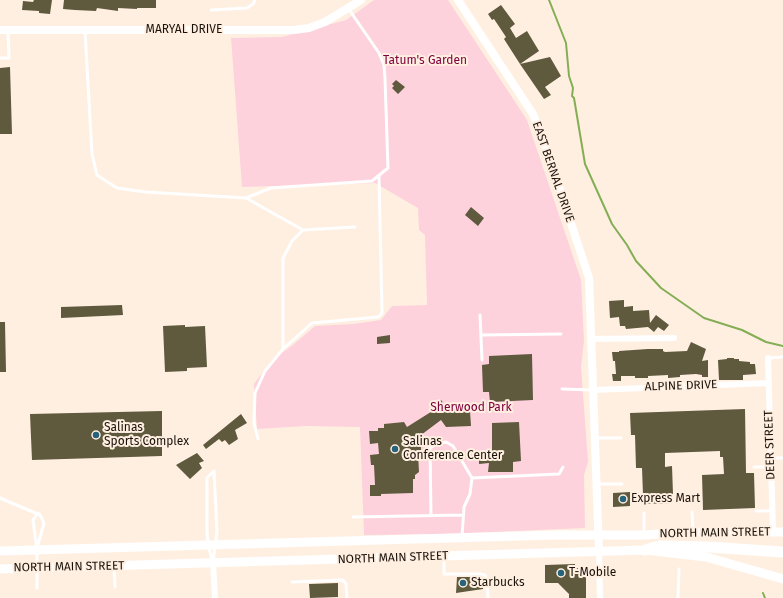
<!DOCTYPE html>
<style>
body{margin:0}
canvas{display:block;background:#ffefe1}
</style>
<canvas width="783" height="598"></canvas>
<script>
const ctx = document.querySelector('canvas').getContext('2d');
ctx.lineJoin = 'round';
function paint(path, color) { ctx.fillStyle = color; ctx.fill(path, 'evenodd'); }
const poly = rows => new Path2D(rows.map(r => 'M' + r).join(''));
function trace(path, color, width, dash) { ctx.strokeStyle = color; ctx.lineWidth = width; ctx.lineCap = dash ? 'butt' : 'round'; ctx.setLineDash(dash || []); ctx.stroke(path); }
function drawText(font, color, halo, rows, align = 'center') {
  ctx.font = font + ' "Fira Sans",sans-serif'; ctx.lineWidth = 4; ctx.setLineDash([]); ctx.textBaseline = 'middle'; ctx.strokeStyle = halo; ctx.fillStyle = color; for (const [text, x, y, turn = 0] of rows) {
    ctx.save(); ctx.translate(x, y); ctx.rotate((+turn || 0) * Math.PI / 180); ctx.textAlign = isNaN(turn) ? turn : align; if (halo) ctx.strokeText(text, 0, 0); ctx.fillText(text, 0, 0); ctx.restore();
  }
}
paint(poly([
 [374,0,448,0,527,120,581,280,584,341,581,367,588,462,584,475,585,528,446,534,364,535,360,427,306,426,257,429,254,384,272,360,294,344,315,326,353,324,381,320,392,306,427,305,425,235,419,230,418,208,375,183,242,187,231,38,282,37,346,20]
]), '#fdd2dd');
trace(poly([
 [549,0,566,43,569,76,573,88,572,96,574,98,585,164,612,224,627,245,636,261,661,288,704,318,742,330,766,342,783,346],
 [763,593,765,598]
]), '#84ae55', 2);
paint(poly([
 [34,0,52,0,50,14,39,13,39,11,22,10,23,1,33,2],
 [64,0,156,0,156,8,137,8,137,9,118,8,118,11,97,8,96,11,75,10,63,9],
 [501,5,515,24,510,28,516,38,527,31,539,51,520,64,504,39,506,37,494,19,492,20,488,14],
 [550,57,561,76,545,87,551,95,544,99,520,64],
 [10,67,12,134,0,134,0,68],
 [396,80,405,87,398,94,392,88,394,86,392,84],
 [471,207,484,218,478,226,465,215],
 [624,300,624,307,633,306,633,311,649,310,650,323,656,315,669,325,664,331,658,327,654,332,648,327,626,329,625,326,620,326,619,317,610,318,609,301],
 [122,305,123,315,61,318,61,307],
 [0,322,5,322,6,372,0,372],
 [185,325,185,327,205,326,207,367,187,368,187,371,165,372,163,326],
 [390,335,390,343,377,344,377,337],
 [691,342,706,349,702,361,708,360,708,377,702,377,702,375,696,374,680,375,680,377,668,378,668,375,648,376,648,378,635,378,635,376,621,376,621,381,613,381,612,374,616,374,615,361,613,361,612,352,619,352,619,351,648,349,663,349,663,351,665,352,687,351],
 [532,354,533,400,490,402,489,392,483,392,482,365,489,364,489,356],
 [727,358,734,358,734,359,739,359,739,361,750,362,750,364,755,364,756,374,743,375,743,380,719,380,718,360,727,359],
 [438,400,441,400,444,404,447,404,447,408,463,407,464,410,470,411,471,426,446,427,441,420,417,438,421,442,421,453,418,453,419,472,415,475,415,479,413,479,413,493,381,494,381,496,370,496,370,485,375,485,374,465,371,465,370,455,379,454,378,443,370,444,369,431,378,431,378,428,384,428,384,424,404,422,407,427,434,410,430,404,435,404],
 [745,409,746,473,754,473,755,508,703,510,702,475,724,474,723,457,720,457,720,451,665,453,665,467,672,466,673,494,669,494,670,503,647,504,646,495,643,495,642,468,636,468,635,435,631,435,630,413],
 [162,411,162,456,32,460,30,414],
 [241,414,247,423,235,430,238,439,229,445,225,440,222,442,219,439,206,449,203,445],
 [519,422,521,461,513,462,513,472,488,472,489,463,479,464,479,453,492,453,492,423],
 [197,453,204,461,199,463,202,468,190,479,176,465],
 [630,492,630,506,613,507,613,493],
 [575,564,575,566,584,574,586,574,586,598,569,598,569,594,558,583,545,583,545,565],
 [457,577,479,577,479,580,483,580,483,589,456,593],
 [338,583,338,597,310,598,309,584]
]), '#5f593d');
trace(poly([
 [211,10,247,8,253,4,255,0],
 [85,31,92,154,97,175,117,188,146,192,246,198,271,188,372,181,388,168,385,79,384,65,379,53,348,8],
 [0,58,9,58,8,31],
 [246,198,303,230],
 [480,315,482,360],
 [482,335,561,334],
 [283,349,283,258,292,241,303,230,355,227],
 [768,358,783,357],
 [562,389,592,390],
 [595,438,621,438],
 [258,439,254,423,255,393,265,371,283,349,312,323,378,317,382,313,379,176],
 [771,458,783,458],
 [754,467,771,467],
 [214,471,217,531,213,562,208,545,207,531,207,478,214,471],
 [472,478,559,474,563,467],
 [598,484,622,484],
 [0,498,40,515,44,523,37,548],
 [756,511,772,511],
 [692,512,693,530],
 [644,513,644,533],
 [431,516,430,448,437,444,446,442,453,446,472,478,470,494,464,507,462,536],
 [353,517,463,515],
 [444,557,444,574,480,574,485,575,487,581,488,598],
 [114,566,115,587],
 [292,582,343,580,346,584,347,598],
 [37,588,37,550,33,520,38,513],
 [678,598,679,569]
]), '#fff', 3);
trace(poly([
 [592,339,674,338],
 [768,358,773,532],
 [594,390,769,383],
 [599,552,600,598],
 [213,562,215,598]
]), '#fff', 6);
trace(poly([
 [458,0,533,114,546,147,589,278,599,552],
 [0,30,294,30,309,28,325,22,361,0]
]), '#fff', 8);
trace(poly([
 [0,551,554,535,644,535,693,532,783,532],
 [0,569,645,550,706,557,783,579]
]), '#fff', 9);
trace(poly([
 [645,550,659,546,708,547,783,552]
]), '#fff', 11);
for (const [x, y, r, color] of [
 [96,435,4,"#26637a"],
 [395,449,4,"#26637a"],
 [623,499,4,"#26637a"],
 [561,573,4,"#26637a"],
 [463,583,4,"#26637a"]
]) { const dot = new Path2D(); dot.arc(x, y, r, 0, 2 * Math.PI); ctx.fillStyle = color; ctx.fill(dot); trace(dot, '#ffefe1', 1.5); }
drawText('12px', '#1a1109', '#ffefe1', [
 ["MARYAL DRIVE",184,30],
 ["EAST BERNAL DRIVE",553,172,71],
 ["ALPINE DRIVE",681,386,-2],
 ["DEER STREET",770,445,-92],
 ["NORTH MAIN STREET",715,533,-1],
 ["NORTH MAIN STREET",393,558,-2],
 ["NORTH MAIN STREET",69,567,-1]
]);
drawText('12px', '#80003e', '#ffefe1', [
 ["Tatum's Garden",425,61],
 ["Sherwood Park",471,408]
]);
drawText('12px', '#1a1109', '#ffefe1', [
 ["Salinas",104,428],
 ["Sports Complex",104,442],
 ["Salinas",403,442],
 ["Conference Center",403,456],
 ["Express Mart",631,499],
 ["T-Mobile",569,573],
 ["Starbucks",471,583]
], 'left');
</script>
